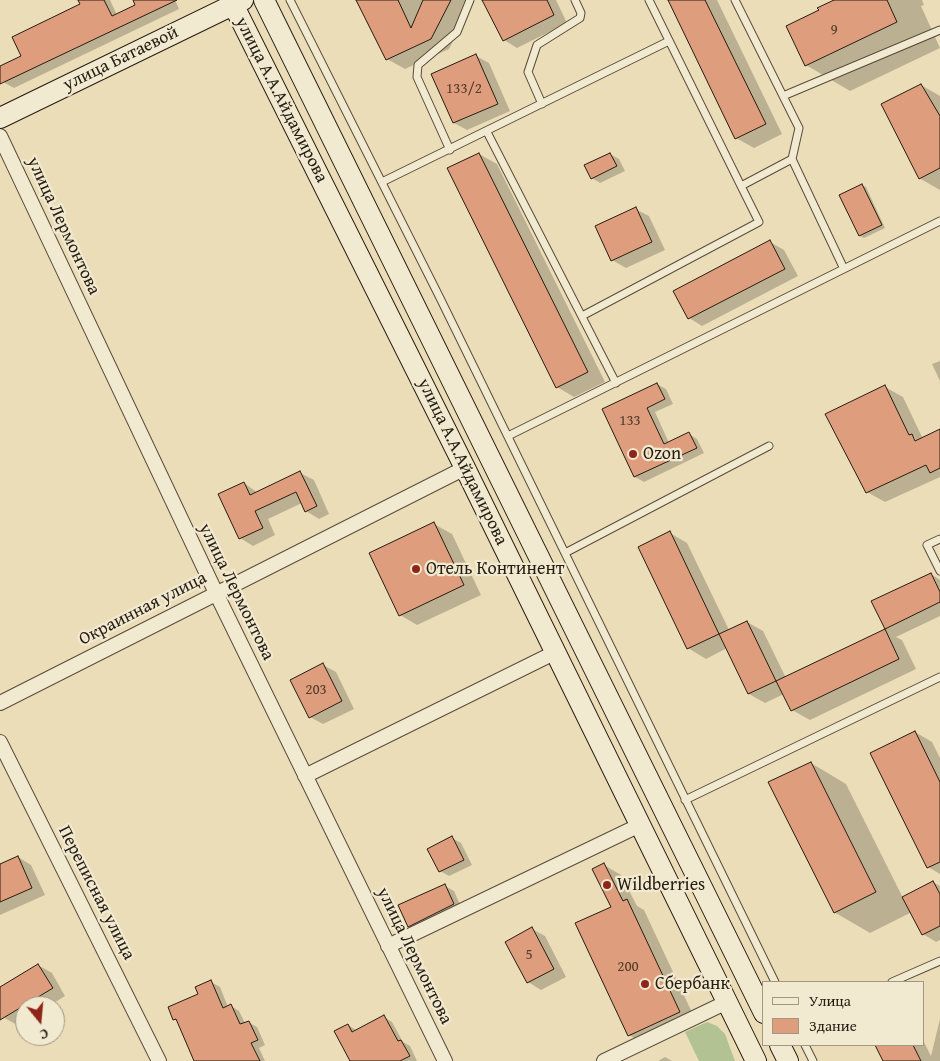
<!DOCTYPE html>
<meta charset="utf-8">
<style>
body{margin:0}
#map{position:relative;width:940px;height:1061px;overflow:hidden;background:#ebddb8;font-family:"Gentium Book Plus",serif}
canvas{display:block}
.legend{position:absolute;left:762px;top:981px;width:162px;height:65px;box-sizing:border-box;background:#f2e9d1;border:1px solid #a19784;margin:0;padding:6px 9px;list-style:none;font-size:15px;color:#271c11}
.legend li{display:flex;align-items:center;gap:10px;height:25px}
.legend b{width:25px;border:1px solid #a19784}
.north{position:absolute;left:15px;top:996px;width:50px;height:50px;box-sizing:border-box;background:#f2e9d1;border:1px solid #a19784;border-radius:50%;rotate:163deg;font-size:14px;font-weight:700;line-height:20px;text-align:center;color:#271c11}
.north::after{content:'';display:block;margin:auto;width:18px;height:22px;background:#8f2418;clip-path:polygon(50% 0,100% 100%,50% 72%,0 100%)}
</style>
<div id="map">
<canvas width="940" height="1061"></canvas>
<ul class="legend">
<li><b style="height:6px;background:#f2e9d1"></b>Улица</li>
<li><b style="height:14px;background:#de9d7c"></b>Здание</li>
</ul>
<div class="north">С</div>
</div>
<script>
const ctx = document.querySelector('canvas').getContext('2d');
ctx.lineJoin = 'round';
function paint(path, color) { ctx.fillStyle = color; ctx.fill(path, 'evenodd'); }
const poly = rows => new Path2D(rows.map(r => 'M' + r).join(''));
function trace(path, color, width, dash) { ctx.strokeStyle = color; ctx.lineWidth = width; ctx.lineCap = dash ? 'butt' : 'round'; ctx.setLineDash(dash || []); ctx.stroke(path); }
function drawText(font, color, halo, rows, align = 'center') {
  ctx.font = font + ' "Gentium Book Plus",serif'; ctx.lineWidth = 4.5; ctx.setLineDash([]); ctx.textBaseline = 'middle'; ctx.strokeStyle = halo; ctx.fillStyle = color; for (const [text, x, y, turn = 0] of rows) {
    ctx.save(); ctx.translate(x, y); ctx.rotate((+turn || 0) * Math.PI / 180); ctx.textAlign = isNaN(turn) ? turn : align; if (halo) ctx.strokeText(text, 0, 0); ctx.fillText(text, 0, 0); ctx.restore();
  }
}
paint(poly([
 [707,1022,717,1026,725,1034,735,1061,699,1061,685,1032]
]), '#b2c293');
paint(poly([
 [79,0,110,0,117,15,137,5,134,0,175,0,179,9,14,88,3,82,0,67,22,56,82,5],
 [358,0,474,0,449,49,405,69,387,59],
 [484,0,556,0,567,23,517,48,504,40],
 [669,0,717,0,782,134,754,148,736,138],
 [837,0,922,0,924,5,921,6,940,48,850,91,806,65,788,27],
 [476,56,489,63,510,111,467,130,454,123],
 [921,85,940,96,940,190,919,178],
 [479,154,497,164,605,382,574,397,557,387],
 [610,154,619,159,625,171,600,183,592,178],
 [862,185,866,187,885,228,864,238,860,236,841,195],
 [635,209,649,216,665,250,626,268,612,260,597,227],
 [770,242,784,250,798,276,702,326,689,318],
 [940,361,940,381,932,364],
 [657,384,666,389,673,404,655,412,669,443,689,434,697,439,704,453,644,482,635,477,604,410],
 [885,387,903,397,923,439,940,431,940,477,885,502,867,492],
 [912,437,914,437,919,446],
 [300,473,314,480,329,514,319,519,306,511,302,503,268,519,275,535,253,546,240,538,244,483,258,493],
 [434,524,452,534,481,595,417,625,400,615],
 [670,533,687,543,729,630,747,622,763,631,786,678,886,629,873,602,931,574,940,580,940,616,896,637,902,640,916,669,810,720,792,710,784,694,765,703,749,694,727,648,706,659,688,648],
 [323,665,336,672,354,709,323,724,310,717],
 [915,732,932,742,940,758,940,874,928,867],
 [811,763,846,784,903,898,933,882,940,886,940,940,936,942,923,934,912,912,870,933,834,912],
 [452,838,461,843,472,865,449,876,440,871,429,849],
 [18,857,31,865,45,895,0,915,0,865],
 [604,865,621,875,637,906,644,910,696,1021,646,1045,629,1035,612,907],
 [445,886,454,891,462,909,417,931,409,926],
 [532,929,545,936,566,977,541,990,528,982],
 [38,965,52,973,65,996,49,1006,25,1006,25,1020,17,1025,3,1017,0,1012,0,988],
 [211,982,220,987,228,1007,231,1006,239,1011,245,1023,248,1022,257,1027,265,1045,259,1048,265,1061,197,1061,178,1021,174,1019],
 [384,1017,392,1022,403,1042,410,1046,417,1061,351,1061,348,1025,356,1030],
 [940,1019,940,1061,885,1061,877,1045,924,1045,924,1042,931,1056],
 [665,1057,672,1061,658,1061]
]), '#0003');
const building = poly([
 [78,0,104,0,112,16,135,5,133,0,177,0,0,84,0,66,21,56,12,37,80,4,78,0],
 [356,0,398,0,411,28,423,0,451,0,431,39,386,60,356,0],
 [482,0,547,0,554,15,503,41,482,0],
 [668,0,705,0,766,124,735,139,668,0],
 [834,0,887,0,897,22,805,66,786,26,819,10,817,8,834,0],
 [476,54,498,104,453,123,431,74,476,54],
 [921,84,940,116,940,168,919,179,881,104,921,84],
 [479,153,588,372,556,388,447,168,479,153],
 [610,153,617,166,591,179,584,165,610,153],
 [862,184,882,225,859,236,839,195,862,184],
 [636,207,652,242,611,261,595,226,636,207],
 [770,240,785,269,688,319,673,291,770,240],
 [657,383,665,399,647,408,664,444,689,432,697,448,634,477,602,409,657,383],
 [885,385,909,435,912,434,915,441,940,429,940,468,930,473,926,465,866,493,825,414,885,385],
 [300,471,317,506,305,512,296,492,255,511,263,528,239,539,218,494,244,482,250,495,300,471],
 [434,522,464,585,399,616,369,553,434,522],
 [670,531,719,634,687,649,638,547,670,531],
 [931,573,940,592,940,602,885,629,871,601,931,573],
 [747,621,776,681,748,694,719,634,747,621],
 [885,629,899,659,791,711,776,681,885,629],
 [323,663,342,701,309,718,290,680,323,663],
 [915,731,940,782,940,862,927,868,870,753,915,731],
 [811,762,876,892,834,913,768,782,811,762],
 [452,836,464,860,439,872,427,849,452,836],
 [18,856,32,888,0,902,0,864,18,856],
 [604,863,623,901,627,899,680,1012,628,1036,575,923,611,907,592,869,604,863],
 [933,881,940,894,940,926,922,935,902,897,933,881],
 [445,884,454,904,408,927,398,905,445,884],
 [532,927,554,969,527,983,505,942,532,927],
 [38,964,53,988,0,1020,0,987,38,964],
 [211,980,223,1008,231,1004,240,1024,249,1021,258,1040,251,1043,260,1061,194,1061,176,1019,173,1020,168,1007,198,994,195,987,211,980],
 [384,1015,398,1041,401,1040,410,1056,400,1061,350,1061,334,1031,348,1024,352,1032,384,1015],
 [875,1045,913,1045,921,1061,883,1061,875,1045]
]);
paint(building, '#de9d7c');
trace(building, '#271c11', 1);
const lane = poly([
 [290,0,440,298,775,982],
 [649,0,741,186,792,159],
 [735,0,799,128,792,159,844,269],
 [783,96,940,30],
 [542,104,528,72,537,45,580,18,581,13,575,0],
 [487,132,616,383],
 [450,150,417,77,418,65,457,32,470,0],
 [382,182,669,41],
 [582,316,759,222,741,186],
 [508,436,940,221],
 [940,539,927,545,940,571],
 [565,553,769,446],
 [685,800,940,677],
 [892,982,940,961],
 [805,1045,813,1061]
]);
const street = poly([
 [0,136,216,593,445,1061],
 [0,703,465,468],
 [0,742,159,1061],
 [305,776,556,652],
 [388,946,640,825],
 [604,1061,727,1002]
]);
const secondary = poly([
 [231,0,465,468,756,1061],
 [264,0,764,1013],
 [0,118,243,0],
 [780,1045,788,1061]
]);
trace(lane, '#584c3b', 9);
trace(street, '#584c3b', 16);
trace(secondary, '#271c11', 22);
trace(lane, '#f2e9d1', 7);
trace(street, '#f2e9d1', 14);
trace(secondary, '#f2e9d1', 20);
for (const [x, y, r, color] of [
 [633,454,5,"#8f2418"],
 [416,569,5,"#8f2418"],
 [607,885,5,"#8f2418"],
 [645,984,5,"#8f2418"]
]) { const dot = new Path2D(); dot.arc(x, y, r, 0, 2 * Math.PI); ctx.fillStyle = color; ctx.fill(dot); trace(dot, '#f2e9d1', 2); }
drawText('15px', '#553c2c', null, [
 ["9",834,30],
 ["133/2",464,89],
 ["133",630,421],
 ["203",316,690],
 ["5",529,955],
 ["200",628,967]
]);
drawText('18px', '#271c11', '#f2e9d1', [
 ["улица Батаевой",121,59,-26],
 ["улица А.А.Айдамирова",281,100,63],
 ["улица Лермонтова",63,226,65],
 ["улица А.А.Айдамирова",462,462,64],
 ["улица Лермонтова",236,592,64],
 ["Окраинная улица",143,609,-27],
 ["Переписная улица",96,893,63],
 ["улица Лермонтова",414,956,64]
]);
drawText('18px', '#271c11', '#f2e9d1', [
 ["Ozon",643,454],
 ["Отель Континент",426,569],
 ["Wildberries",617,885],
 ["Сбербанк",655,984]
], 'left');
</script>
